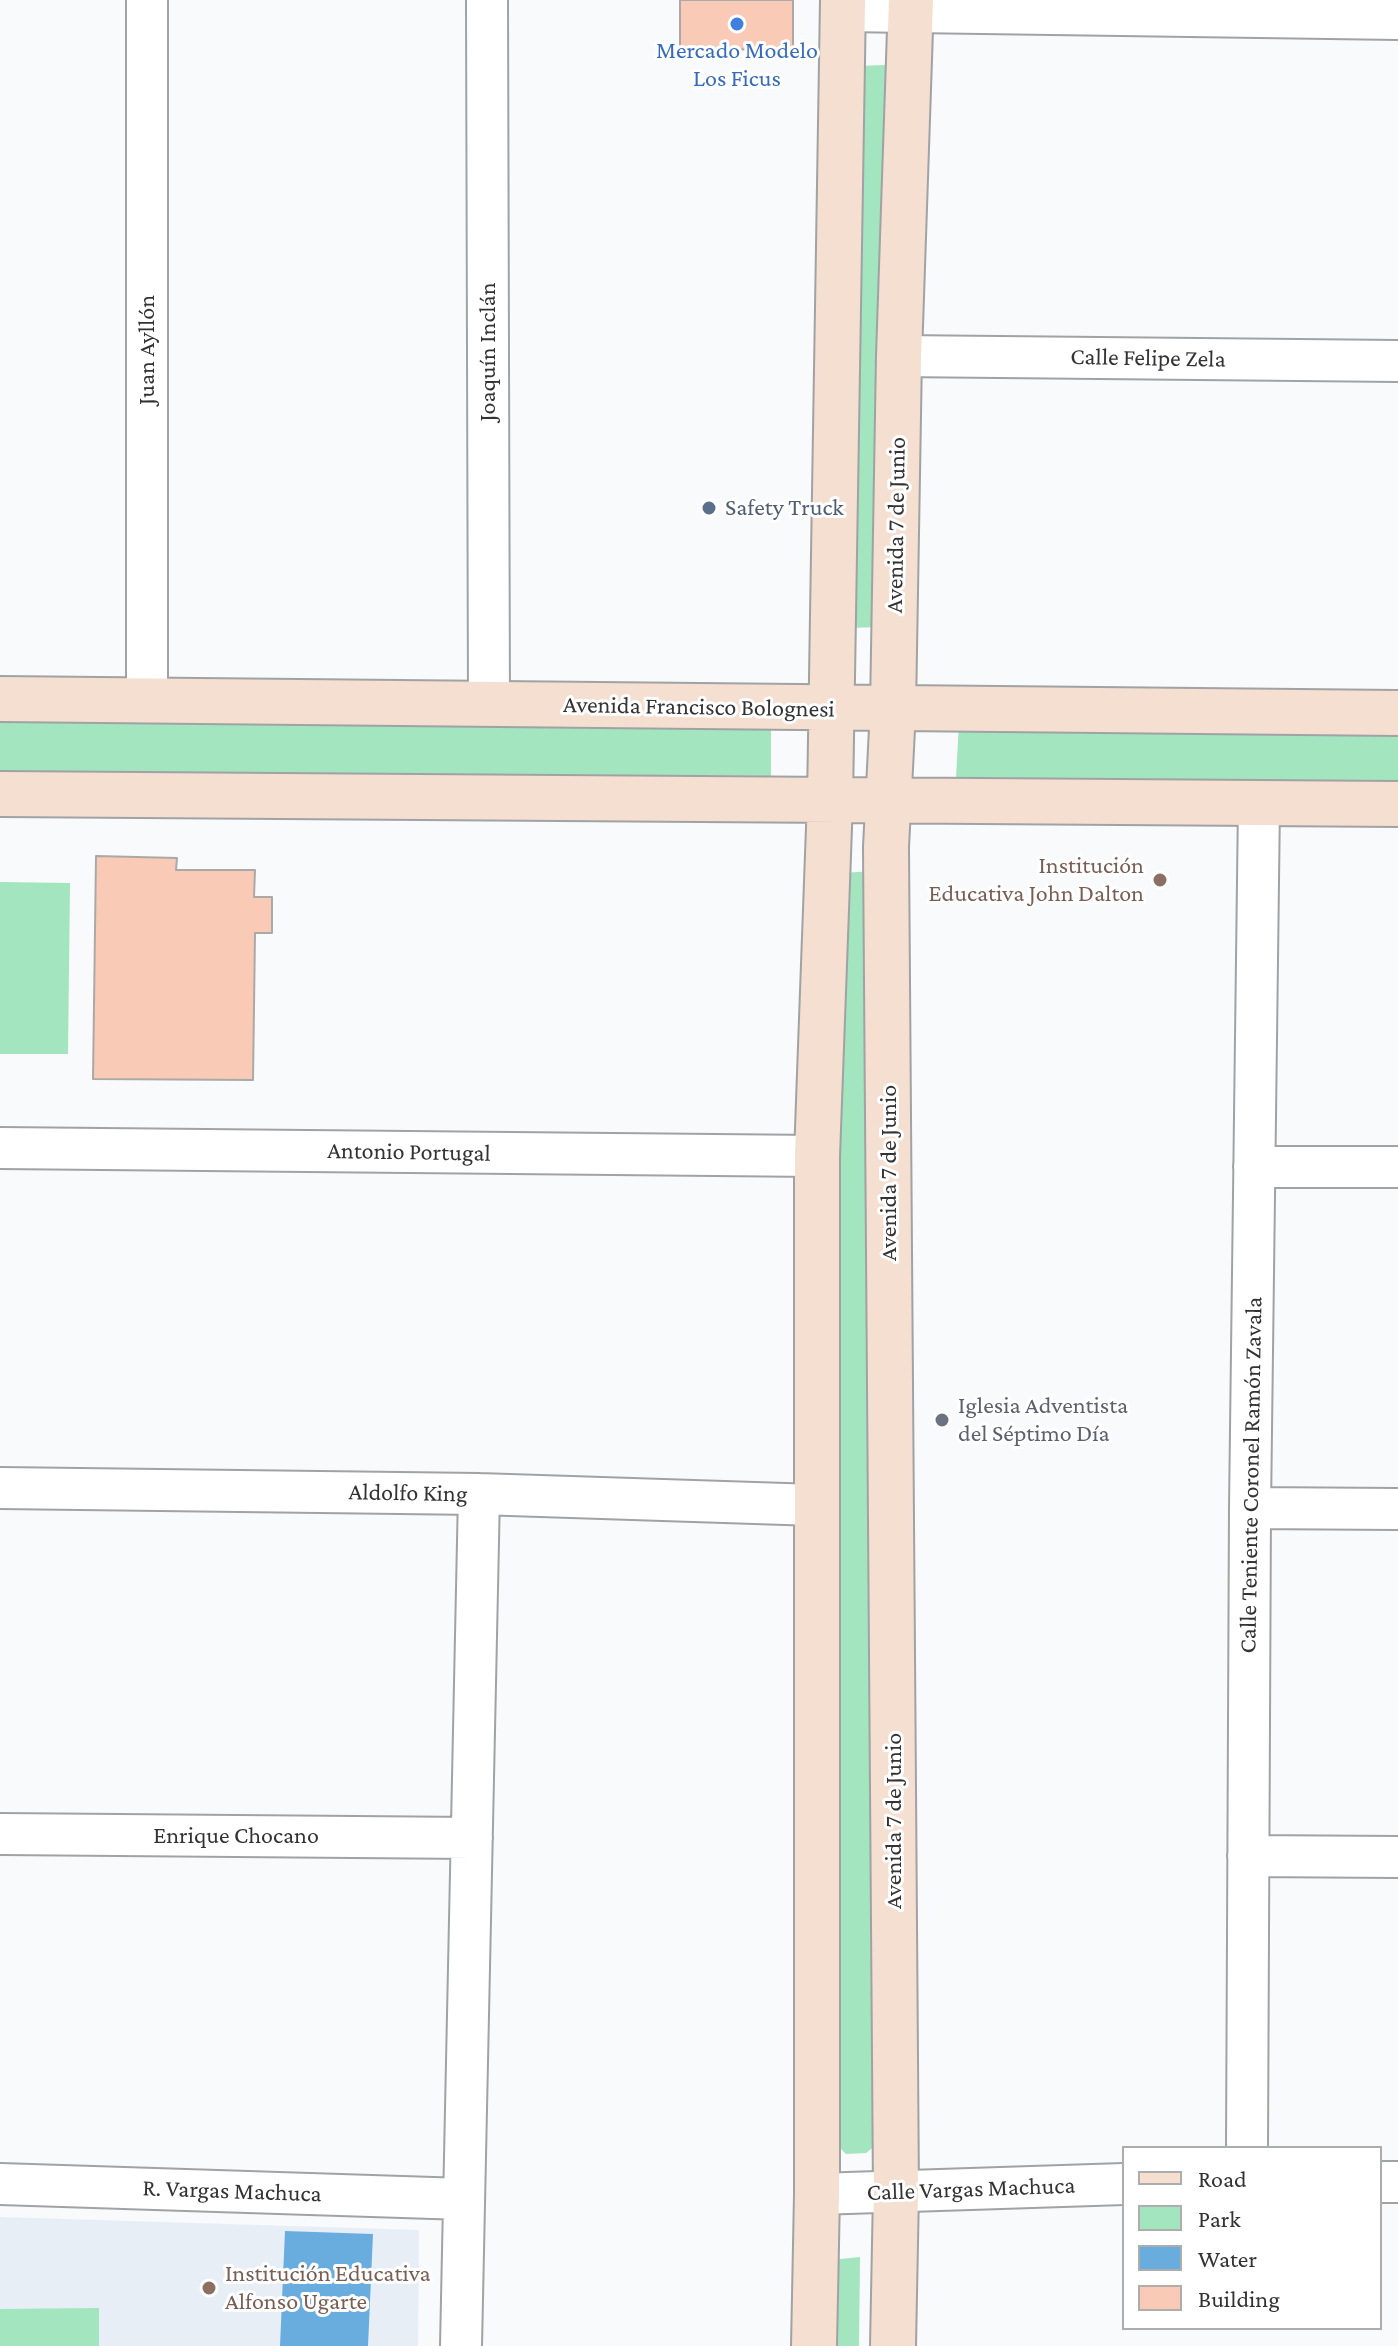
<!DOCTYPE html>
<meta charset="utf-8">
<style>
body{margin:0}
#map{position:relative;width:1398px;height:2346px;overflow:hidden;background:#f8fafb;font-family:"Crimson Pro",serif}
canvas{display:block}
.legend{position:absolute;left:1122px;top:2146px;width:260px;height:184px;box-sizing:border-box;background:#fff;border:2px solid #adadae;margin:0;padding:10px 14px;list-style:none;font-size:24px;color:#333334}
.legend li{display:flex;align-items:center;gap:16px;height:40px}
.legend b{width:40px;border:2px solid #adadae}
</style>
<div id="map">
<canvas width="1398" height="2346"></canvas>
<ul class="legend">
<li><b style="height:10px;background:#f4dfd1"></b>Road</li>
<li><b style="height:22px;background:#a2e5be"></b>Park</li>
<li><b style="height:22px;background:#68addd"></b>Water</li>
<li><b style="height:22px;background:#f9cab6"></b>Building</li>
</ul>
</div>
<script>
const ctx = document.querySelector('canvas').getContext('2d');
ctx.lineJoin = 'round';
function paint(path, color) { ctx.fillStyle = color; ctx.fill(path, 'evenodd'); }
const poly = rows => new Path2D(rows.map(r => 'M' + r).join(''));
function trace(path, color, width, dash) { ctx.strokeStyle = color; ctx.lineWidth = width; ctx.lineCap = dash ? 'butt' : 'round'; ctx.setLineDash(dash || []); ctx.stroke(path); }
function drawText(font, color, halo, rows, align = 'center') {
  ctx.font = font + ' "Crimson Pro",serif'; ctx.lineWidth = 6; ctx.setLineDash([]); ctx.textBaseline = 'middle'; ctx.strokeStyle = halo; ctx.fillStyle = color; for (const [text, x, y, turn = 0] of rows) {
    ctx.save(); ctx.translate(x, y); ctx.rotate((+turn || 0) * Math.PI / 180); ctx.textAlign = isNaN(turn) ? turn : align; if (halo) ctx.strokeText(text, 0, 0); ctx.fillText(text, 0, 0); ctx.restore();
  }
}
paint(poly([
 [0,2217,419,2230,418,2346,0,2346]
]), '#e7eef6');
paint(poly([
 [885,65,879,627,849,628,857,66],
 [0,719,771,723,771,776,0,771],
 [959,723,1398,727,1398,783,956,778],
 [873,871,876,2145,866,2153,846,2154,839,2147,834,1698,836,1171,843,873],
 [0,882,70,883,68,1054,0,1054],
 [860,2257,859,2346,831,2346,831,2260],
 [99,2308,99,2346,0,2346,0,2309]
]), '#a2e5be');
paint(poly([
 [285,2231,373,2234,368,2346,280,2346]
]), '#68addd');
const building = poly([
 [680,0,793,0,793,49,680,50,680,0],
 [96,856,177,858,176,870,255,870,254,897,272,897,272,933,255,933,253,1080,93,1079,96,856]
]);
paint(building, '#f9cab6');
trace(building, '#aba9a8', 2);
const street = poly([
 [487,0,489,704],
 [843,11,1398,19],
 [899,356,1398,361],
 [147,701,147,0],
 [0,1148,817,1156],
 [1254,1167,1398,1167],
 [0,1488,479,1494,816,1505],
 [1250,1508,1398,1509],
 [0,1834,472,1838],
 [1248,1856,1398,1857],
 [1247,2148,1250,1508,1259,803],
 [1380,2182,1398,2182],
 [0,2184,464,2199],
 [817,2194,1124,2184],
 [461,2346,479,1494]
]);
const secondary = poly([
 [0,699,1398,713],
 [0,794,1398,804],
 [814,2346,817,2194,817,1156,830,800,843,0],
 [893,2346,896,2192,886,847,893,709,899,356,911,0]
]);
trace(street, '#a1a2a4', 44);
trace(secondary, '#a1a2a4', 48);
trace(street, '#fff', 40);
trace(secondary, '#f4dfd1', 44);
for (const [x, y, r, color] of [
 [737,24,8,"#3f7fe0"],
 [709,508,8,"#5c6f8a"],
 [1160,880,8,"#8d6e63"],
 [942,1420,8,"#6b7280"],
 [209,2288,8,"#8d6e63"]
]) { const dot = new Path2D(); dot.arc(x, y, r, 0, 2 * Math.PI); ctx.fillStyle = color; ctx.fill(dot); trace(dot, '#fff', 3); }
drawText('24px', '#366cbe', '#fff', [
 ["Mercado Modelo",737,51],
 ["Los Ficus",737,79]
]);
drawText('24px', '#333334', '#fff', [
 ["Juan Ayllón",147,350,-90],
 ["Joaquín Inclán",488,352,-90],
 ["Calle Felipe Zela",1148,358,1],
 ["Avenida 7 de Junio",896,525,-89],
 ["Avenida Francisco Bolognesi",699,707,1],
 ["Antonio Portugal",409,1152,1],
 ["Avenida 7 de Junio",889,1173,-90],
 ["Calle Teniente Coronel Ramón Zavala",1251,1475,-89],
 ["Aldolfo King",408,1493,1],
 ["Avenida 7 de Junio",894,1821,-90],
 ["Enrique Chocano",236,1836],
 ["Calle Vargas Machuca",971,2189,-2],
 ["R. Vargas Machuca",232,2191,2]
]);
drawText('24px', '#4e5e75', '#fff', [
 ["Safety Truck",725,508]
], 'left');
drawText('24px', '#785e54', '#fff', [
 ["Institución",1144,866],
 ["Educativa John Dalton",1144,894],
 ["Institución Educativa",225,2274,"left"],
 ["Alfonso Ugarte",225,2302,"left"]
], 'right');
drawText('24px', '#5b616d', '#fff', [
 ["Iglesia Adventista",958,1406],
 ["del Séptimo Día",958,1434]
], 'left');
</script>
